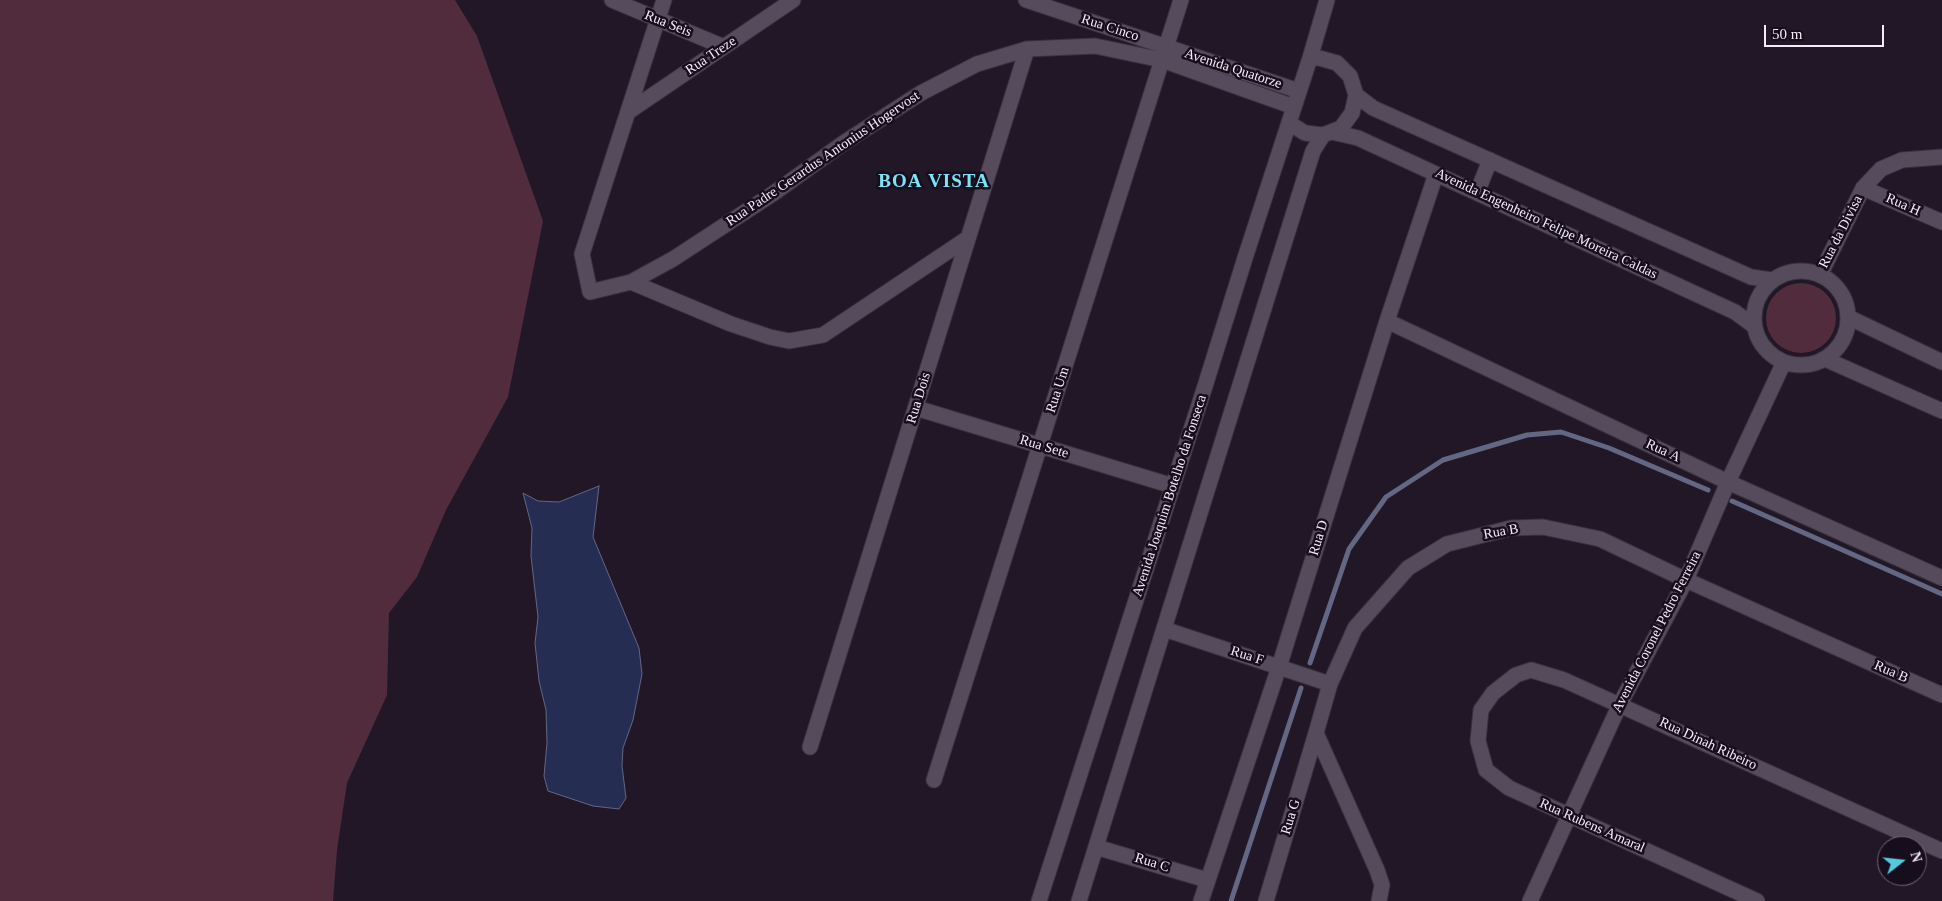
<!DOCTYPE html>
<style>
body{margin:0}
#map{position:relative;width:1942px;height:901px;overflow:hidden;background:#211727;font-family:Georgia,serif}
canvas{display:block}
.north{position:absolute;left:1877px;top:836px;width:50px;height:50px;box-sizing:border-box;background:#170e1d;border:1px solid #6f6775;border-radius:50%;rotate:74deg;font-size:14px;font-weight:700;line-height:20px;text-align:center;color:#f3ecf8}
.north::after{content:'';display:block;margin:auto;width:18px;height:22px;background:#55cadf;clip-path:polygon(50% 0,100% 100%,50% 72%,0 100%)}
.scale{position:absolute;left:1764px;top:25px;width:120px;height:22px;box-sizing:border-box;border:2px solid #f3ecf8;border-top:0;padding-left:6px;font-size:15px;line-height:18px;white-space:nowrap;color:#f3ecf8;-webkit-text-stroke:4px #170e1d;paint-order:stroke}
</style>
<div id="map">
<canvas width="1942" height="901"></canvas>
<div class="north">N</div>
<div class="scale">50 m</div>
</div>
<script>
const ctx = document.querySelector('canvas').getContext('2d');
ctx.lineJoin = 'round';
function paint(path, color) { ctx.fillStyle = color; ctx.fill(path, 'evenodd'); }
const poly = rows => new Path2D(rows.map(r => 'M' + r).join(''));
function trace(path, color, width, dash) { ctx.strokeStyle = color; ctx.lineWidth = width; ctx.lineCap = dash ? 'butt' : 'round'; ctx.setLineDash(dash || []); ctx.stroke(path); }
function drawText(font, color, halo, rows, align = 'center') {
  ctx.font = font + ' Georgia,serif'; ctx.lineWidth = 5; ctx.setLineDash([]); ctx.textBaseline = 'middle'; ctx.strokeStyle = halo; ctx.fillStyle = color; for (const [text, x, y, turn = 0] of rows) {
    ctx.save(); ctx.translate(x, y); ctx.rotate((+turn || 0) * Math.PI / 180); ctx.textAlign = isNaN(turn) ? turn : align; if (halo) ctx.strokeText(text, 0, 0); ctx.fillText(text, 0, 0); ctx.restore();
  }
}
paint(poly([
 [0,0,455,0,477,36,543,221,508,397,446,510,417,577,389,613,387,695,347,783,337,850,333,901,0,901],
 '1766 318a35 35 0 1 1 70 0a35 35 0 1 1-70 0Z'
]), '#512c3d');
const water = poly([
 [599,486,593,537,639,648,642,674,633,720,623,748,622,766,626,798,619,809,593,806,548,791,544,776,547,743,546,710,539,681,535,643,538,617,531,556,532,528,523,493,538,501,559,502,599,486]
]);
paint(water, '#252e52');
trace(water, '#636784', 1);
trace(poly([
 [1732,501,1942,594],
 [1310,663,1349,549,1386,497,1443,460,1527,435,1561,432,1609,448,1708,490],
 [1231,901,1301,688]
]), '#636784', 5);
const minor = poly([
 [612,0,724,47],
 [664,0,582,254,590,292,631,282,673,259,774,193,845,142,921,93,977,64,1027,49,1095,46,1162,60,1294,107],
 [1026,0,1299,91],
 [1356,95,1373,108,1751,277,1772,280],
 [628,112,793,0],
 [1289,123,1305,133,1323,135,1341,128,1352,113,1356,95,1350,76,1337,63,1319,58,1310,58],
 [1332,132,1358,138,1735,312,1754,326],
 [1863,188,1942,222],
 [1477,193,1490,160],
 '1754 318a47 47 0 1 1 94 0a47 47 0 1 1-94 0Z',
 [1820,275,1863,188,1881,169,1902,160,1942,157],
 [631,282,731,324,770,337,789,341,823,335,968,238],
 [1848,317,1942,362],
 [1387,321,1728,482,1942,578],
 [1825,359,1942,411],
 [916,408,1173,486],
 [1164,629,1330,684],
 [810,747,1027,49],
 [934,780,1181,0],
 [1096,847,1207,880],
 [1039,901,1206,383,1245,258,1310,58,1327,0],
 [1079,901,1313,151,1323,135],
 [1201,901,1279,667,1387,321,1436,174],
 [1266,901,1316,733],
 [1379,901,1382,885,1377,870,1316,733,1330,684,1355,628,1408,568,1447,544,1511,528,1543,527,1600,539,1686,580,1942,695],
 [1530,901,1620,704,1686,580,1728,482,1784,362],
 [1757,901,1509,788,1486,770,1478,741,1481,710,1493,693,1516,675,1531,670,1564,680,1942,851]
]);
trace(minor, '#39323e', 17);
trace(minor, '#564b5d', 15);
drawText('14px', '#f3ecf8', '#170e1d', [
 ["Rua Seis",668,24,22],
 ["Rua Cinco",1110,28,18],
 ["Rua Treze",711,56,-34],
 ["Avenida Quatorze",1233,69,18],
 ["Rua Padre Gerardus Antonius Hogervost",823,159,-34],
 ["Rua H",1903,205,24],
 ["Avenida Engenheiro Felipe Moreira Caldas",1546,224,25],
 ["Rua da Divisa",1841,232,-63],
 ["Rua Um",1058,390,-72],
 ["Rua Dois",919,398,-73],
 ["Rua Sete",1044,447,17],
 ["Rua A",1663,451,25],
 ["Avenida Joaquim Botelho da Fonseca",1170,496,-72],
 ["Rua B",1501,532,-10],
 ["Rua D",1319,538,-73],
 ["Avenida Coronel Pedro Ferreira",1657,632,-63],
 ["Rua F",1247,656,18],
 ["Rua B",1891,672,24],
 ["Rua Dinah Ribeiro",1708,744,25],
 ["Rua G",1291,817,-73],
 ["Rua Rubens Amaral",1592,826,24],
 ["Rua C",1152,863,17]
]);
ctx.letterSpacing = '1px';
drawText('bold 19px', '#7ce4f8', '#170e1d', [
 ["BOA VISTA",934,182]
]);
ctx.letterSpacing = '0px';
</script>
